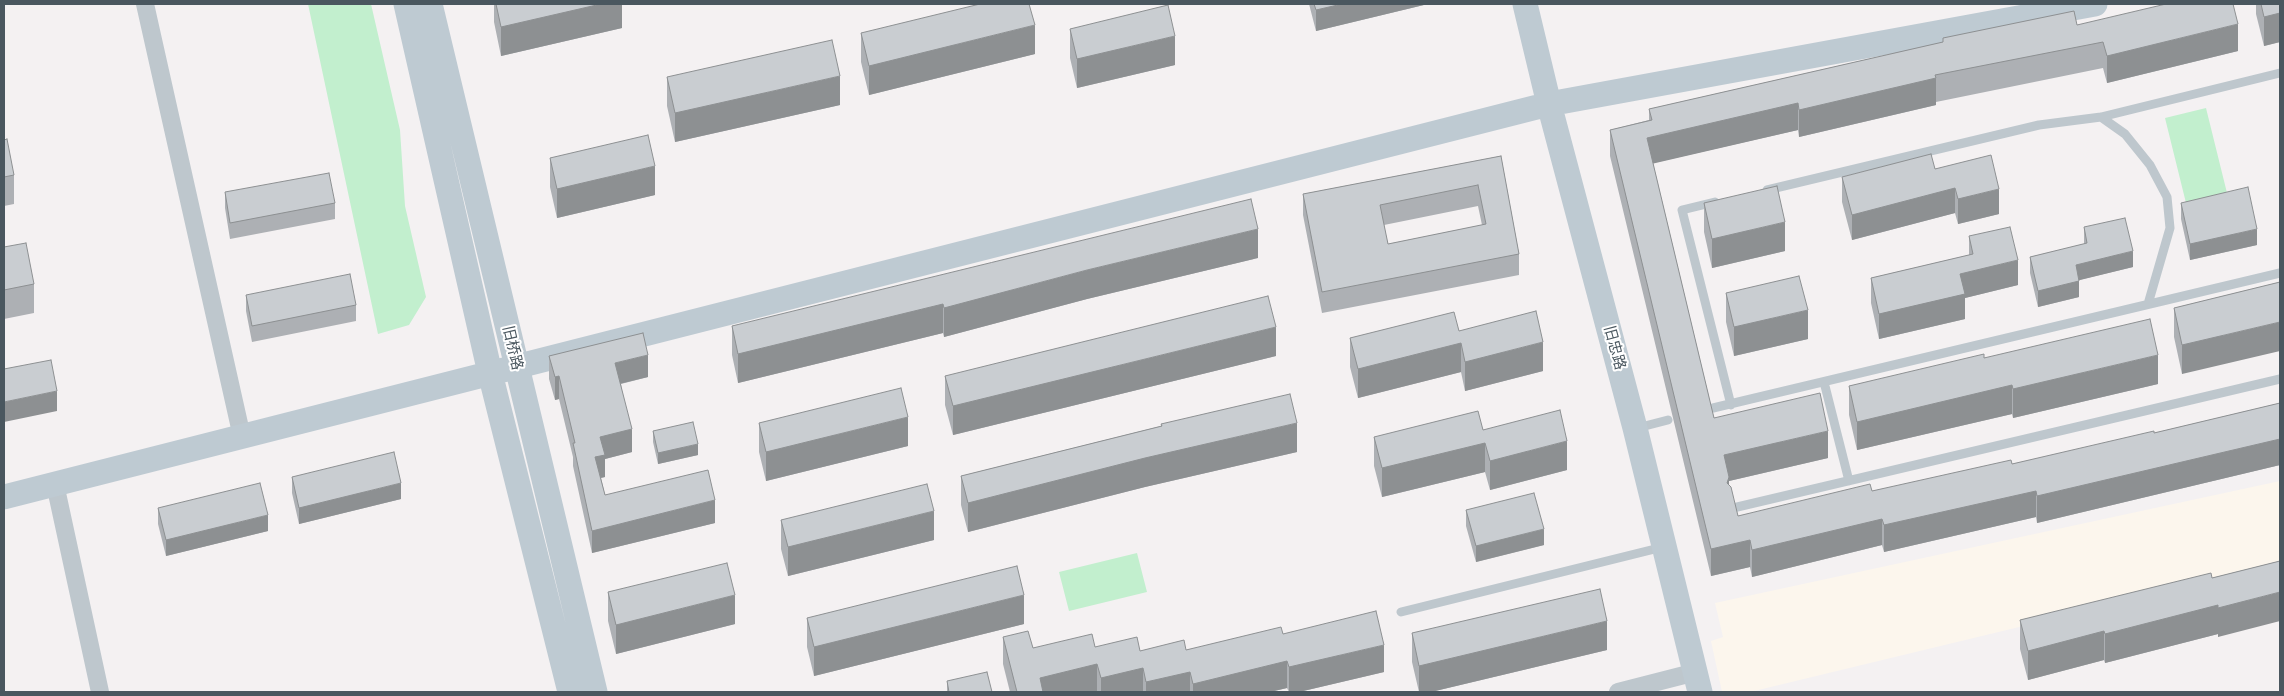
<!DOCTYPE html>
<meta charset="utf-8">
<style>
body{margin:0}
#map{position:relative;width:2284px;height:696px;overflow:hidden;background:#f4f1f2;font-family:Signika,sans-serif}
canvas{display:block}
.frame{position:absolute;inset:0;border:5px solid #4a575f;pointer-events:none}
</style>
<div id="map">
<canvas width="2284" height="696"></canvas>
<div class="frame"></div>
</div>
<script>
const ctx = document.querySelector('canvas').getContext('2d');
ctx.lineJoin = 'round';
function paint(path, color) { ctx.fillStyle = color; ctx.fill(path, 'evenodd'); }
const poly = rows => new Path2D(rows.map(r => 'M' + r).join(''));
function trace(path, color, width, dash) { ctx.strokeStyle = color; ctx.lineWidth = width; ctx.lineCap = dash ? 'butt' : 'round'; ctx.setLineDash(dash || []); ctx.stroke(path); }
function drawText(font, color, halo, rows, align = 'center') {
  ctx.font = font + ' Signika,"Noto Sans SC",sans-serif'; ctx.lineWidth = 4; ctx.setLineDash([]); ctx.textBaseline = 'middle'; ctx.strokeStyle = halo; ctx.fillStyle = color; for (const [text, x, y, turn = 0] of rows) {
    ctx.save(); ctx.translate(x, y); ctx.rotate((+turn || 0) * Math.PI / 180); ctx.textAlign = isNaN(turn) ? turn : align; if (halo) ctx.strokeText(text, 0, 0); ctx.fillText(text, 0, 0); ctx.restore();
  }
}
paint(poly([
 [2280,481,2280,564,1750,692,1722,692,1711,641,1723,637,1715,603]
]), '#fcf6ed');
paint(poly([
 [308,4,371,4,400,130,405,206,426,297,409,325,378,334],
 [2206,108,2227,193,2186,203,2165,118],
 [1137,553,1147,592,1069,611,1059,572]
]), '#c2efce');
trace(poly([
 [2101,117,2125,134,2150,165,2167,197,2170,228,2148,304],
 [1767,190,2039,125,2101,117,2280,73],
 [1715,202,1682,210,1731,405],
 [1824,382,1849,481],
 [1713,408,2280,273],
 [1637,428,1668,420],
 [1733,508,2280,379],
 [1401,612,1663,547]
]), '#bec7cd', 9);
trace(poly([
 [145,4,242,437],
 [55,484,100,692],
 [1618,692,1696,672]
]), '#bec7cd', 18);
trace(poly([
 [406,4,490,373,570,692],
 [430,4,595,692],
 [1525,4,1549,104,1635,428,1700,692],
 [4,497,1549,104,2095,4]
]), '#becad2', 25);
paint(poly([
 [494,4,622,4,622,28,501,56,494,22],
 [1309,4,1428,4,1316,31],
 [2256,4,2280,4,2280,42,2264,46,2256,14],
 [2077,25,2238,51,2107,83,2103,68,1936,102,1936,105,1799,137,1798,130,1653,163,1714,418,1828,458,1729,481,1729,485,1738,516,1872,491,2012,464,2154,433,2280,403,2280,465,2037,523,2036,517,1884,552,1882,545,1752,577,1750,567,1711,576,1610,156,1610,130,1649,120,1649,109,1943,42,1943,38],
 [1070,29,1175,65,1077,88,1070,58],
 [861,33,1035,54,869,95,861,62],
 [667,77,840,105,675,142,667,106],
 [4,140,14,175,14,204,4,206],
 [1501,156,1519,254,1519,275,1322,313,1303,215,1303,194],
 [1478,206,1482,225,1388,244,1384,225],
 [550,158,655,195,557,218,550,187],
 [1935,169,1999,214,1958,224,1955,213,1852,240,1842,202,1842,177],
 [225,192,335,203,335,219,230,239,225,208],
 [1704,203,1785,251,1712,268,1704,232],
 [2181,203,2257,245,2190,260,2181,219],
 [2084,227,2133,267,2079,280,2079,297,2038,307,2030,273,2030,257,2084,244],
 [1969,236,2018,285,1965,298,1965,319,1879,339,1871,303,1871,278,1969,255],
 [4,247,34,284,34,313,4,319],
 [1258,258,1087,299,944,337,943,333,738,383,732,355,732,326],
 [2280,282,2182,374,2174,337,2174,308],
 [1726,293,1808,339,1734,356,1726,322],
 [246,295,356,305,356,321,252,342,246,311],
 [1459,331,1543,371,1465,391,1461,372,1358,398,1350,367,1350,338],
 [549,356,648,377,621,384,632,452,605,459,605,477,601,478,605,495,715,523,592,553,573,466,573,457,559,399,555,400,549,379],
 [1276,356,953,435,945,405,945,376],
 [1984,358,2158,384,2013,418,2012,414,1857,450,1849,415,1849,386],
 [759,423,908,446,766,481,759,452],
 [1161,424,1297,452,1145,487,968,532,961,505,961,476,1161,426],
 [1483,430,1567,470,1490,490,1485,472,1382,497,1374,466,1374,437],
 [653,431,698,455,658,464,653,442],
 [292,477,401,499,299,524,292,493],
 [158,508,268,531,166,556,158,524],
 [1466,510,1544,545,1476,562,1466,526],
 [781,520,934,540,788,576,781,549],
 [2280,561,2218,637,2218,634,2105,663,2104,660,2028,680,2020,649,2020,620,2212,578],
 [608,592,735,624,616,654,608,621],
 [807,618,1024,624,814,676,807,647],
 [1412,633,1607,650,1431,692,1419,692,1412,662],
 [1283,634,1384,672,1299,692,1289,692,1287,688,1270,692,1010,692,1003,664,1003,637,1033,648,1095,647,1140,651,1186,650],
 [947,681,992,692,947,692]
]), '#adb0b4');
paint(poly([
 [601,4,622,4,622,28,501,56,501,27],
 [1342,4,1428,4,1316,31,1316,10],
 [2280,13,2280,42,2264,46,2264,17],
 [2238,24,2238,51,2107,83,2107,56],
 [1035,25,1035,54,869,95,869,66],
 [1175,36,1175,65,1077,88,1077,59],
 [840,76,840,105,675,142,675,113],
 [1936,78,1936,105,1799,137,1799,110],
 [1798,103,1798,130,1647,165,1647,138],
 [655,166,655,195,557,218,557,189],
 [1955,188,1955,213,1852,240,1852,215],
 [1999,189,1999,214,1958,224,1958,199],
 [1785,222,1785,251,1712,268,1712,239],
 [1258,229,1258,258,1087,299,944,337,944,308,1087,270],
 [2257,229,2257,245,2190,260,2190,244],
 [2133,251,2133,267,2076,281,2076,265],
 [2018,260,2018,285,1965,298,1965,319,1879,339,1879,314,1960,274],
 [2079,281,2079,297,2038,307,2038,291],
 [943,304,943,333,738,383,738,354],
 [1808,310,1808,339,1734,356,1734,327],
 [2280,322,2280,351,2182,374,2182,345],
 [1276,327,1276,356,953,435,953,406],
 [1543,342,1543,371,1465,391,1465,362],
 [1461,343,1461,372,1358,398,1358,369],
 [648,355,648,377,615,385,615,363],
 [2158,355,2158,384,2013,418,2013,389],
 [559,376,559,399,555,400,555,377],
 [2012,385,2012,414,1857,450,1857,422],
 [57,391,57,411,4,422,4,402],
 [908,417,908,446,766,481,766,452],
 [1297,423,1297,452,1145,487,968,532,968,503,1145,458],
 [632,429,632,452,605,459,605,477,595,479,595,457,600,437],
 [1828,431,1828,458,1729,481,1729,504,1724,455],
 [2280,439,2280,465,2037,523,2037,496],
 [1567,441,1567,470,1490,490,1490,461],
 [1485,443,1485,472,1382,497,1382,468],
 [698,444,698,455,658,464,658,453],
 [401,483,401,499,299,524,299,508],
 [2036,491,2036,517,1884,552,1884,525],
 [715,500,715,523,592,553,592,531],
 [934,511,934,540,788,576,788,547],
 [268,515,268,531,166,556,166,540],
 [1882,519,1882,545,1752,577,1752,550],
 [1544,529,1544,545,1476,562,1476,546],
 [1750,540,1750,567,1711,576,1711,549],
 [2280,592,2280,621,2218,637,2218,608],
 [735,595,735,624,616,654,616,625],
 [1024,595,1024,624,814,676,814,647],
 [2218,605,2218,634,2105,663,2105,634],
 [1607,621,1607,650,1431,692,1419,692,1419,666],
 [2104,631,2104,660,2028,680,2028,651],
 [1384,645,1384,672,1299,692,1289,692,1289,667],
 [1287,661,1287,688,1270,692,1193,692,1193,684],
 [1097,664,1097,692,1040,692,1040,678],
 [1143,668,1143,692,1101,692,1101,678],
 [1190,672,1190,692,1146,692,1146,682]
]), '#8d9092');
const building = poly([
 [496,4,601,4,501,27,496,4],
 [980,4,1029,4,1035,25,869,66,861,33,980,4],
 [1314,4,1342,4,1316,10,1314,4],
 [2166,4,2233,4,2238,24,2107,56,2103,42,1935,75,1936,78,1799,110,1798,103,1647,138,1714,418,1820,393,1828,431,1724,455,1729,477,1727,483,1731,487,1738,516,1870,484,1872,491,2011,460,2012,464,2154,431,2154,433,2280,403,2280,439,2037,496,2036,491,1884,525,1882,519,1752,550,1750,540,1711,549,1610,130,1652,120,1649,109,1943,42,1943,38,2074,11,2077,25,2166,4],
 [2261,4,2280,4,2280,13,2264,17,2261,4],
 [1168,5,1175,36,1077,59,1070,29,1168,5],
 [832,40,840,76,675,113,667,77,832,40],
 [648,135,655,166,557,189,550,158,648,135],
 [7,139,14,175,4,177,4,140,7,139],
 [1931,154,1935,169,1991,155,1999,189,1958,199,1955,188,1852,215,1842,177,1931,154],
 [1501,156,1519,254,1322,292,1303,194,1501,156],
 [1478,185,1486,224,1388,244,1380,205,1478,185],
 [329,173,335,203,230,223,225,192,329,173],
 [1777,186,1785,222,1712,239,1704,203,1777,186],
 [2248,187,2257,229,2190,244,2181,203,2248,187],
 [1251,199,1258,229,1087,270,944,308,943,304,738,354,732,326,1251,199],
 [2125,218,2133,251,2076,265,2079,281,2038,291,2030,257,2087,243,2084,227,2125,218],
 [2010,227,2018,260,1960,274,1965,294,1879,314,1871,278,1973,254,1969,236,2010,227],
 [26,243,34,284,4,290,4,247,26,243],
 [350,274,356,305,252,326,246,295,350,274],
 [1799,276,1808,310,1734,327,1726,293,1799,276],
 [2280,282,2280,322,2182,345,2174,308,2280,282],
 [1268,296,1276,327,953,406,945,376,1268,296],
 [1536,311,1543,342,1465,362,1461,343,1358,369,1350,338,1454,312,1459,331,1536,311],
 [2150,319,2158,355,2013,389,2012,385,1857,422,1849,386,1984,354,1984,358,2150,319],
 [643,333,648,355,615,363,632,429,600,437,605,455,595,457,605,495,708,470,715,500,592,531,573,443,575,443,559,376,555,377,549,356,643,333],
 [51,360,57,391,4,402,4,369,51,360],
 [901,388,908,417,766,452,759,423,901,388],
 [1290,394,1297,423,1145,458,968,503,961,476,1162,426,1161,424,1290,394],
 [1560,410,1567,441,1490,461,1485,443,1382,468,1374,437,1478,411,1483,430,1560,410],
 [693,422,698,444,658,453,653,431,693,422],
 [394,452,401,483,299,508,292,477,394,452],
 [260,483,268,515,166,540,158,508,260,483],
 [927,484,934,511,788,547,781,520,927,484],
 [1534,493,1544,529,1476,546,1466,510,1534,493],
 [2280,561,2280,592,2218,608,2218,605,2105,634,2104,631,2028,651,2020,620,2211,573,2212,578,2280,561],
 [727,563,735,595,616,625,608,592,727,563],
 [1017,566,1024,595,814,647,807,618,1017,566],
 [1600,589,1607,621,1419,666,1412,633,1600,589],
 [1376,611,1384,645,1289,667,1287,661,1193,684,1190,672,1146,682,1143,668,1101,678,1097,664,1040,678,1043,692,1017,692,1003,637,1028,631,1033,648,1092,634,1095,647,1137,637,1140,651,1184,640,1186,650,1281,627,1283,634,1376,611],
 [987,672,992,692,949,692,947,681,987,672]
]);
paint(building, '#c9cdd1');
trace(building, '#8d9092', 1);
drawText('15px', '#4a575f', '#fff', [
 ["旧桥路",512,348,77],
 ["旧忠路",1614,348,75]
]);
</script>
